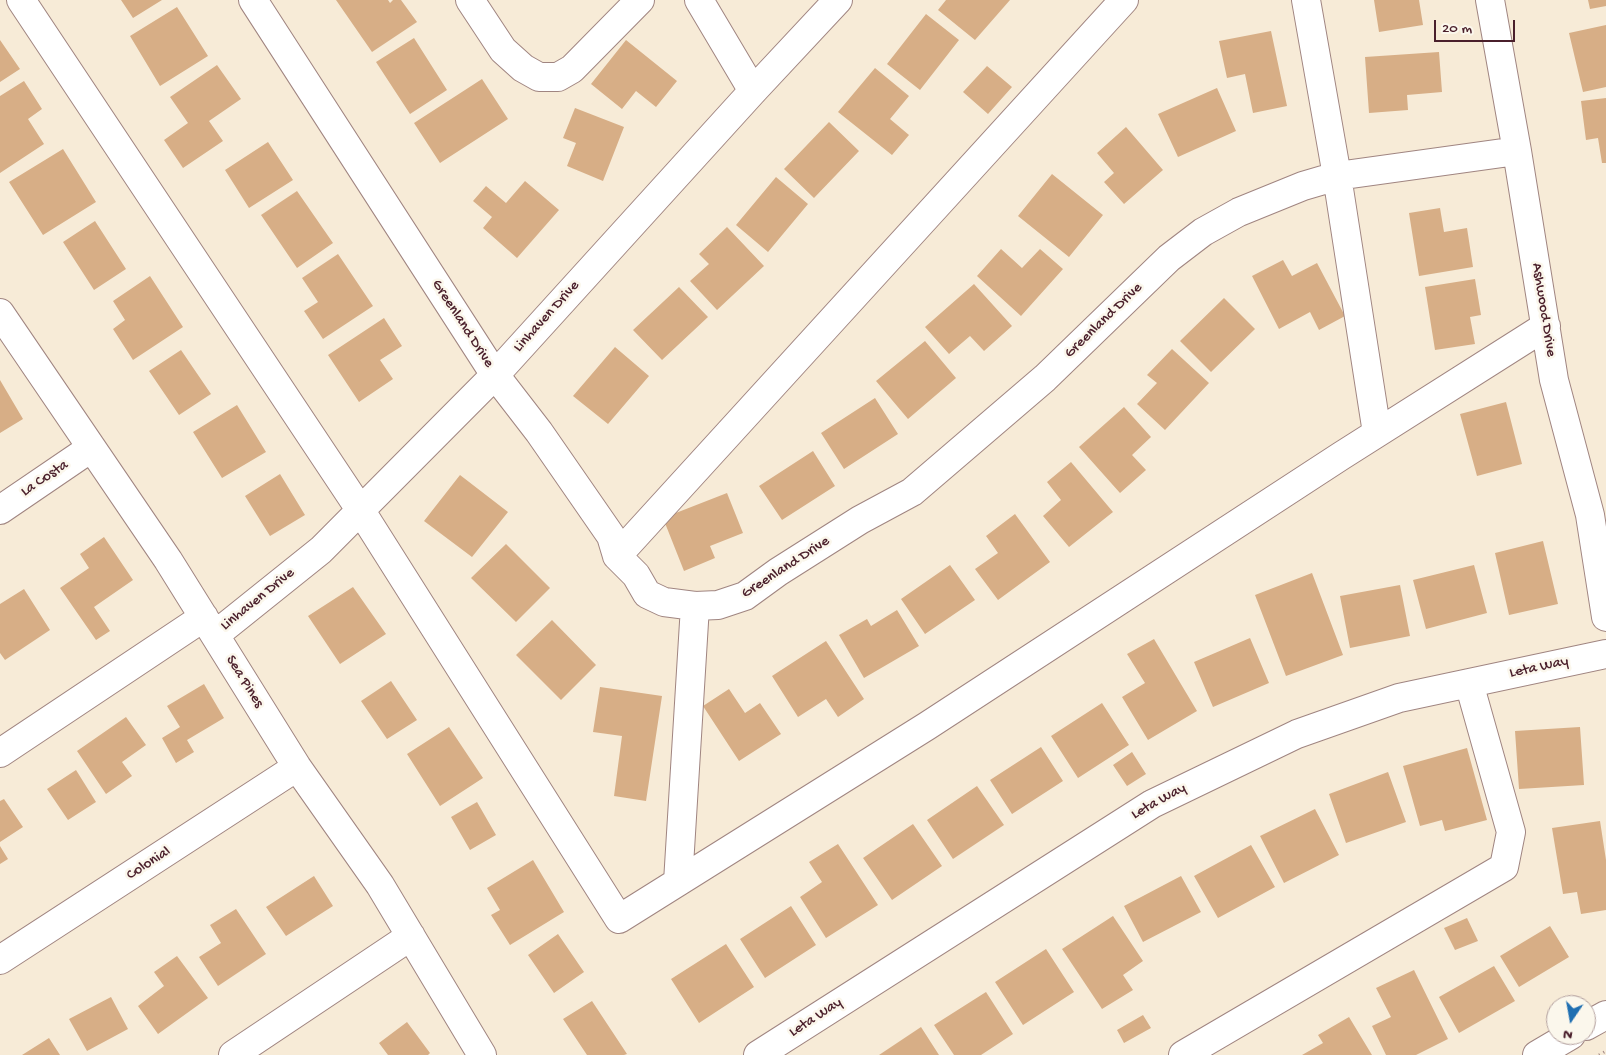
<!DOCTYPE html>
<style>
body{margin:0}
#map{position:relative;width:1606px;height:1055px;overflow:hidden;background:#f7ebd7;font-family:"Gochi Hand",sans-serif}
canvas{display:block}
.north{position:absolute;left:1546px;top:995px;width:50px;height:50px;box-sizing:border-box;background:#fbf7ec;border:1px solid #b4a19f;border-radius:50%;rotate:192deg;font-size:14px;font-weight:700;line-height:20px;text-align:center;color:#4a1f2b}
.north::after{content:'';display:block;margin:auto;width:18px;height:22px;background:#1f6fb2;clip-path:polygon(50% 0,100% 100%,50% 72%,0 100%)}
.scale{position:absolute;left:1434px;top:20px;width:81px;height:22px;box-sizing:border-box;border:2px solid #4a1f2b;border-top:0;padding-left:6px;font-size:15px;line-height:18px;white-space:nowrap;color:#4a1f2b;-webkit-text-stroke:4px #fbf7ec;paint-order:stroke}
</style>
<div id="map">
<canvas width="1606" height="1055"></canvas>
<div class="north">N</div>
<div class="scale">20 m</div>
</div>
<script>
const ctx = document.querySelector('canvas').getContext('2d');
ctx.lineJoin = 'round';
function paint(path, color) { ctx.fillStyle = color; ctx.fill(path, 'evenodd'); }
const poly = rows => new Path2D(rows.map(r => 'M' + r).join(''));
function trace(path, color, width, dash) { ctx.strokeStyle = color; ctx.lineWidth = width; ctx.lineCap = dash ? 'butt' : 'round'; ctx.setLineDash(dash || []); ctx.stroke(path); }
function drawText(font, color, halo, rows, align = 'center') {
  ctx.font = font + ' "Gochi Hand",sans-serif'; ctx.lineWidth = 5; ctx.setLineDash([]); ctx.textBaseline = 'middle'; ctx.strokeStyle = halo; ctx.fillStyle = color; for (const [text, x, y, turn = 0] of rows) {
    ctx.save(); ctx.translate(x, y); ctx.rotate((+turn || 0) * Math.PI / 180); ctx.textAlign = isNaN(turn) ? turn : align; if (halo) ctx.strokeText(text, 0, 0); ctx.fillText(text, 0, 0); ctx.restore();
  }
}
paint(poly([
 [121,0,162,0,133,18],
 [336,0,388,0,390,3,393,0,401,0,417,22,372,52],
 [946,0,1010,0,975,40,938,10],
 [1374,0,1419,0,1423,25,1379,32],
 [1588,0,1606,0,1606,6,1590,9],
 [177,7,208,56,160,86,130,36],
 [926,14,959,40,920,90,887,64],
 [1606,25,1606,87,1583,92,1569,33],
 [1271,31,1287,106,1253,113,1245,74,1227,78,1219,41],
 [414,38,447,90,410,114,376,62],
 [0,40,20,69,0,82],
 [626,40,677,81,656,107,636,91,622,109,591,84],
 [1439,52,1442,92,1407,95,1408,110,1369,113,1365,57],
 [217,65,241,99,209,121,223,141,183,168,164,140,188,123,170,97],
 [987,66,1012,87,988,114,963,92],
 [875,68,909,96,890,119,909,135,892,155,838,112],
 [482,79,508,119,440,163,414,123],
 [24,81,42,109,28,119,44,144,0,173,0,96],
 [1217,88,1236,131,1178,157,1158,114],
 [1606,98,1606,163,1602,163,1598,138,1586,140,1581,101],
 [575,108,624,127,603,181,567,166,576,143,563,138],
 [829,122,859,151,814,198,784,169],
 [1126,127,1163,170,1124,204,1104,182,1114,173,1097,153],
 [268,142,293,180,249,208,225,170],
 [63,149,96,202,43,235,9,182],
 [1052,174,1103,215,1069,257,1018,216],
 [776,177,808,204,768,252,736,225],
 [525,181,559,210,517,258,483,228,492,217,473,201,486,186,506,203],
 [297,191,333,243,297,268,261,215],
 [1440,208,1444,232,1467,228,1473,267,1419,276,1409,213],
 [95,221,126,269,94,290,63,242],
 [727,227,764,266,717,310,690,281,709,264,699,254],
 [1001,249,1022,268,1040,249,1063,269,1021,316,977,276],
 [338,254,373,306,323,339,304,311,318,302,302,278],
 [1283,260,1292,276,1317,263,1345,316,1319,330,1310,312,1279,329,1252,276],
 [150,276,183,327,133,360,113,329,125,320,113,301],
 [1475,279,1481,315,1470,317,1475,344,1435,350,1425,287],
 [974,284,1012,326,984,351,970,336,949,354,925,327],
 [679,287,708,317,662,360,633,330],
 [1224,298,1255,329,1211,372,1180,341],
 [384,318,402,346,380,360,393,379,359,402,328,355],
 [925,341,956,378,908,419,876,381],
 [615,347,649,376,608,424,573,396],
 [1172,349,1209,383,1165,430,1137,404,1157,383,1147,375],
 [181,350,211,394,179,415,149,371],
 [0,380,23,419,0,433],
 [875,398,898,434,844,469,821,433],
 [1506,402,1522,464,1477,476,1460,414],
 [237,405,266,452,222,478,193,432],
 [1124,407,1151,437,1132,455,1146,470,1120,493,1079,447],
 [813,451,835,486,782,520,759,486],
 [1071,462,1113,512,1069,547,1043,516,1061,500,1047,482],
 [280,474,305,515,270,536,245,496],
 [460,475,508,512,472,557,424,521],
 [727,493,743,533,710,546,715,558,684,571,663,518],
 [1015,514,1050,562,998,600,975,569,998,553,986,536],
 [104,537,133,580,94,607,110,631,96,640,60,588,89,568,80,554],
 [1543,541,1558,604,1509,615,1495,553],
 [506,544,550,588,516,622,471,578],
 [950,565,975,600,925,634,901,599],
 [1474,565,1487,613,1426,629,1413,580],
 [1312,573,1343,655,1286,676,1255,595],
 [1400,585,1410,636,1350,648,1340,596],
 [353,587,386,634,340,664,308,616],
 [24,589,50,630,5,660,0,653,0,604],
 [897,610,919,646,864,678,839,635,867,619,871,626],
 [552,620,596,665,561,700,516,655],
 [1250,638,1269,683,1213,707,1194,662],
 [1154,639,1197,711,1148,740,1122,697,1145,683,1127,654],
 [826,641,864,699,838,717,826,699,798,717,772,676],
 [391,681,417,720,387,739,361,701],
 [204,684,224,718,187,740,194,752,176,763,162,738,180,727,167,706],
 [600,687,662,696,646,801,614,796,622,736,593,732],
 [729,689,745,713,760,703,781,734,739,761,703,706],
 [1102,703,1129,745,1078,778,1051,736],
 [126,717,146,745,122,762,132,776,106,794,77,751],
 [449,727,483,778,440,806,407,754],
 [1580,727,1584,785,1519,789,1515,731],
 [1041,747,1063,781,1012,814,990,780],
 [1467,748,1487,820,1445,831,1442,820,1420,826,1403,766],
 [1132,752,1146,774,1127,786,1113,765],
 [76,770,96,802,68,820,47,789],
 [1388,772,1406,822,1346,843,1329,794],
 [977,786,1004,825,953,859,927,820],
 [4,799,23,827,0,842,0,801],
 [477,802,496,835,470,850,451,817],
 [1315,809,1339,855,1284,883,1260,836],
 [1600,821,1606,860,1606,910,1581,914,1577,892,1563,894,1552,828],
 [913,824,942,866,892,900,863,858],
 [838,844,878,905,826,938,800,897,822,882,809,862],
 [1251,845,1275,887,1218,918,1194,876],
 [0,846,8,859,0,864],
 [533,860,564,912,510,945,491,915,500,910,487,888],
 [314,876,333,906,286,936,266,907],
 [1181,876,1201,912,1143,942,1124,906],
 [791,906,816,945,765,978,740,939],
 [236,909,266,954,218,986,199,957,221,943,210,925],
 [1113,916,1143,961,1123,975,1133,990,1102,1009,1062,949],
 [1467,918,1478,941,1455,950,1444,928],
 [1550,926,1569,957,1519,987,1500,956],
 [558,934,584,972,554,993,528,955],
 [726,944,754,987,699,1023,671,979],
 [1046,949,1074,992,1023,1025,995,982],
 [177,956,208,998,158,1034,138,1006,164,986,154,972],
 [1494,966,1515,1001,1459,1033,1439,997],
 [1414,970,1448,1039,1416,1055,1386,1055,1372,1026,1391,1017,1376,988],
 [986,992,1013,1034,981,1055,954,1055,934,1025],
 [111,997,128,1029,87,1051,69,1019],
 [592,1001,627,1054,624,1055,587,1055,563,1019],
 [1143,1015,1151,1028,1124,1043,1117,1030],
 [1349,1017,1372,1055,1302,1055,1323,1043,1318,1035],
 [407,1022,430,1053,428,1055,388,1055,379,1043],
 [921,1027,939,1055,879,1055],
 [49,1038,60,1055,22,1055]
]), '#d7ae86');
const minor = poly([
 [21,0,361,511,619,919,927,726,1341,456,1546,326],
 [253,0,495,375,539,432,611,536,617,556,636,575,647,594,664,602,695,606,718,605,745,596,778,572,860,520,912,492,1045,378,1169,258,1203,232,1239,212,1303,186,1337,176,1517,151],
 [470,0,503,50,523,68,539,77,558,77,572,69,640,0],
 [699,0,753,91],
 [1306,0,1337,176,1377,433],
 [1490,0,1517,151,1554,380,1590,515,1606,617],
 [0,313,168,560,297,767,380,885,482,1055],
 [0,510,91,448],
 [617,556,1124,0],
 [215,635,321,550,495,375,753,91,838,0],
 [0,753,204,617],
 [678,882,695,606],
 [0,960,297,767],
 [1586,1026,1606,1015],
 [233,1055,411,936],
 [758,1055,1152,804,1297,734,1399,698,1606,654],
 [1183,1055,1504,867,1511,832,1469,683],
 [1537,1055,1571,1035]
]);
trace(minor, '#a08581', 30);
trace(poly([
 [1599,1055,1606,1051]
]), '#a08581', 3, [1, 4]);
trace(minor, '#fff', 28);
drawText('15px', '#4a1f2b', '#fbf7ec', [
 ["Ashwood Drive",1543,310,81],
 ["Linhaven Drive",547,317,-48],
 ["Greenland Drive",1104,321,-44],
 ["Greenland Drive",462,324,57],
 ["La Costa",45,479,-34],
 ["Greenland Drive",786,568,-33],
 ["Linhaven Drive",258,600,-39],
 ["Leta Way",1539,668,-12],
 ["Sea Pines",244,682,58],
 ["Leta Way",1159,802,-29],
 ["Colonial",149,864,-33],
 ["Leta Way",816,1018,-33]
]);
</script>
